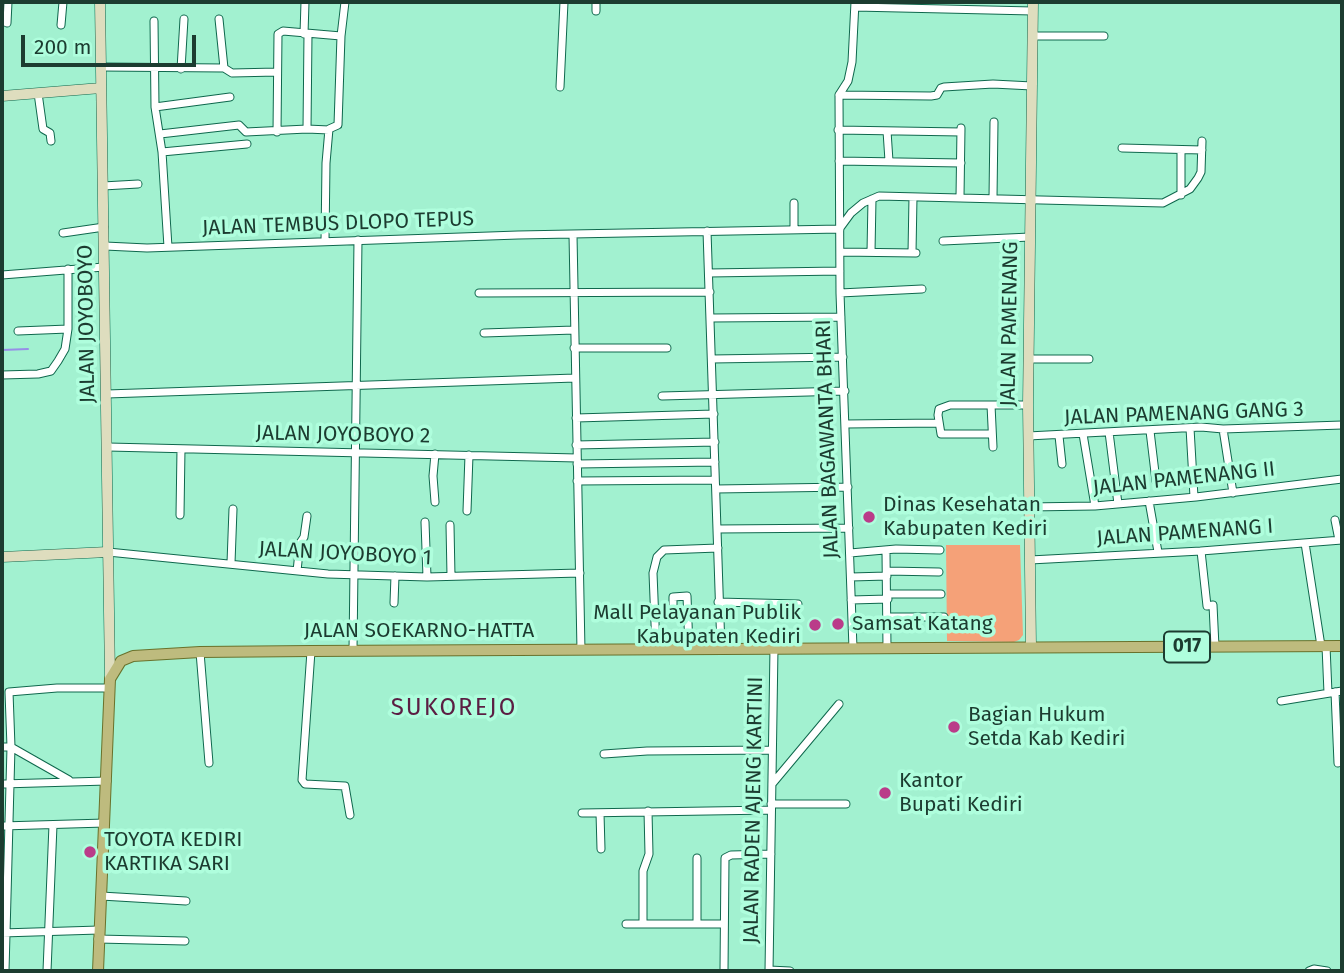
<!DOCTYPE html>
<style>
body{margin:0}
#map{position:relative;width:1344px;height:973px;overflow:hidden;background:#a2f1d0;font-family:"Fira Sans",sans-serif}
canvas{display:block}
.frame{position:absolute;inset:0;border:4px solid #1c3c30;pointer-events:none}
.scale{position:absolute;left:21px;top:35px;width:175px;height:32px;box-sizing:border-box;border:4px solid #1c3c30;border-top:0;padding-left:9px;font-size:21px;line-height:24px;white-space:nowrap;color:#1c3c30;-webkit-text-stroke:5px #affedd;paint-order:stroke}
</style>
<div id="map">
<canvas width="1344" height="973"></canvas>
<div class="frame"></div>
<div class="scale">200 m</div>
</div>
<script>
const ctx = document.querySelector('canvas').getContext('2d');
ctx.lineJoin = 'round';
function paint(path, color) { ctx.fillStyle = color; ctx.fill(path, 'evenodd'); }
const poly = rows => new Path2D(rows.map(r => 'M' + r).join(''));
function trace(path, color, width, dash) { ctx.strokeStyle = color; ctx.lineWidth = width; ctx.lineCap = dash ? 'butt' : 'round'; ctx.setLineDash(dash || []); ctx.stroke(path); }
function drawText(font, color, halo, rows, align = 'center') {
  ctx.font = font + ' "Fira Sans",sans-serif'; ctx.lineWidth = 7; ctx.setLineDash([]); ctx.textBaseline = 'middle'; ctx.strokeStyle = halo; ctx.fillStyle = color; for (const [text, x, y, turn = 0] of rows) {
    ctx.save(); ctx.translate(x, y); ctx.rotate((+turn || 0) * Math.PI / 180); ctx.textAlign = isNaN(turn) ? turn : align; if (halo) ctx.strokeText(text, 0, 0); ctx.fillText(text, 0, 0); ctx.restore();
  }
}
paint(poly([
 [946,545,1020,545,1023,635,1019,640,1014,642,947,641]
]), '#f5a178');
trace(poly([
 [2,350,28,349]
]), '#978fe7', 2);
const street = poly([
 [855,7,1033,11],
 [596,11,596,2],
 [219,19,224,68],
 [154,21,155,107,162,152,168,247],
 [7,23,8,2],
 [61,25,63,2],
 [304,34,305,2],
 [1033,36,1104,36],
 [101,67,224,68,232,73,277,72],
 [181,69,184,19],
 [560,87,564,2],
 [38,93,43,129,50,133,51,141],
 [839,95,840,293,853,648],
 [839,95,931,96,937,95,941,88,944,87,993,84,1032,86],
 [839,95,848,81,852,62,855,2],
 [155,107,230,97],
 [307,129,329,130],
 [838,130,961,132],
 [887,131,889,161],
 [277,132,278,34,283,31,341,36],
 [160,134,239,125,246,132,307,129,308,34],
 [1122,148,1202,150],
 [162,152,247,144],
 [839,161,961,163],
 [103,186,138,184],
 [1181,195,1181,150],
 [960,197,961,128],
 [993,198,994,122],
 [840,228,851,213,863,203,879,196,1163,203,1190,189,1198,178,1201,172,1202,141],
 [794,229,794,203],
 [707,231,721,649],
 [63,233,104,227],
 [573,235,581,650],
 [325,241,326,163,329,129,338,125,341,36,345,2],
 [943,241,1030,237],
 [105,246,147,248,518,235,840,229],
 [840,252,916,253],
 [871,252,872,199],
 [912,253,913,197],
 [709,273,840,271],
 [2,275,104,267],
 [479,293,710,292],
 [840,293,922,289],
 [711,318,841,317],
 [18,331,68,329],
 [484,333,574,330],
 [574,348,667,348],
 [712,359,843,357],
 [1028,359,1089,359],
 [2,375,38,374,51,371,58,361,65,349,68,329,68,269],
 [107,394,575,378],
 [662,396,845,391],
 [991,405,993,447],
 [576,418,714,414],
 [846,424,939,423],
 [1190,428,1194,497],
 [1223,429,1233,493],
 [1150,431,1156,481],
 [1109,432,1118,504],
 [992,434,941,434,938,415,939,409,950,405,1028,405],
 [1083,434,1095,506],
 [1028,436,1201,427,1223,429,1342,425],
 [1059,436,1062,464],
 [576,445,715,442],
 [108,447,577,458],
 [435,454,433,476,435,502],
 [577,464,715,462],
 [577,481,715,480],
 [716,489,848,487],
 [1149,501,1158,552],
 [1029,507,1095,506,1196,497,1342,479],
 [467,511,469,455],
 [180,515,181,449],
 [1335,520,1339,540],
 [425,522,427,577],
 [450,525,451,576],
 [717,529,849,528],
 [1305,543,1321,646],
 [1201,551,1207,606,1213,605,1215,647],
 [108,552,328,574,427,577,580,573],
 [886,552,887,648],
 [850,553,896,549,940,550],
 [1030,560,1201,551,1342,540],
 [231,563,233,509],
 [297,571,300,543,304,537,307,516],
 [887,571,939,572],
 [851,577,887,576],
 [888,594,941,594],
 [851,600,888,599],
 [718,602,798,604],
 [394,603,395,576],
 [673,617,673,597,687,596,689,649],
 [888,617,944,617],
 [1326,646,1328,693],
 [656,648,653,573,657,557,664,550,718,548],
 [311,651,302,780,305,784,345,786,350,815],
 [353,651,358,240],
 [200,652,209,763],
 [1335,692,1338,763],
 [1281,701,1342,691],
 [2,747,11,747,69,780],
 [604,754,647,751,772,750],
 [2,784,107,781],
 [772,784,839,704],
 [771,804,846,804],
 [582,813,771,810],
 [600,813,601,849],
 [2,826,105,823],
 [697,858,697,924],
 [101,896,186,901],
 [626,924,724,924],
 [643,924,643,871,649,854,648,811],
 [2,933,99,930],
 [98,939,185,941],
 [769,970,790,971],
 [5,971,11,747,9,692,57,688,110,688],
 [47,971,53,825],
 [724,971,725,858,731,855,771,854],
 [769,971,774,648],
 [1309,971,1314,969,1327,971]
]);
const secondary = poly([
 [100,2,110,679],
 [2,96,101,88],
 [2,557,108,552],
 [1031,647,1028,405,1033,2]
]);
const primary = poly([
 [98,971,110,679,121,661,133,656,200,652,311,651,1342,646]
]);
trace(street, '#0f684d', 9);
trace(secondary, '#0f684d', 11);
trace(primary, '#69712b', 12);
trace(street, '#fff', 7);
trace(secondary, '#deddbe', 10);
trace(primary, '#bebb7e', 10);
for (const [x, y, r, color] of [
 [869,517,7,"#ba3c89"],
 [838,624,7,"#ba3c89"],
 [815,625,7,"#ba3c89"],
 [954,727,7,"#ba3c89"],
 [885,793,7,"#ba3c89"],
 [90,852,7,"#ba3c89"]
]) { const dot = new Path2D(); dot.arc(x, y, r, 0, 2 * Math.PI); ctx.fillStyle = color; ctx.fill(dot); trace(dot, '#affedd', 2.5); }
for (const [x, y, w] of [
 [1187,647,46]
]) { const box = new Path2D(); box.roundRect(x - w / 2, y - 15.5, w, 31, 5); ctx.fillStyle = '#affedd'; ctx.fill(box); trace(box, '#1c3c30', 2); }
drawText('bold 19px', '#1c3c30', null, [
 ["017",1187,647]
]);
drawText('21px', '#1c3c30', '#affedd', [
 ["JALAN TEMBUS DLOPO TEPUS",338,224,-2],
 ["JALAN JOYOBOYO",87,324,-91],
 ["JALAN PAMENANG",1010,324,-89],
 ["JALAN PAMENANG GANG 3",1184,414,-2],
 ["JALAN JOYOBOYO 2",343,435,1],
 ["JALAN BAGAWANTA BHARI",828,439,-92],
 ["JALAN PAMENANG II",1184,479,-6],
 ["JALAN PAMENANG I",1185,533,-4],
 ["JALAN JOYOBOYO 1",345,554,3],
 ["JALAN SOEKARNO-HATTA",419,631],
 ["JALAN RADEN AJENG KARTINI",754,810,-89]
]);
drawText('21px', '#1c3c30', '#affedd', [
 ["Dinas Kesehatan",883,505],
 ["Kabupaten Kediri",883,529],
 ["Mall Pelayanan Publik",801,613,"right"],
 ["Kabupaten Kediri",801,637,"right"],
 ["Samsat Katang",852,624],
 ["Bagian Hukum",968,715],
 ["Setda Kab Kediri",968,739],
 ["Kantor",899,781],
 ["Bupati Kediri",899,805],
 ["TOYOTA KEDIRI",104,840],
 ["KARTIKA SARI",104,864]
], 'left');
ctx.letterSpacing = '2px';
drawText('24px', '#5b1e43', '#affedd', [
 ["SUKOREJO",454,708]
]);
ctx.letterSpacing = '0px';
</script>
